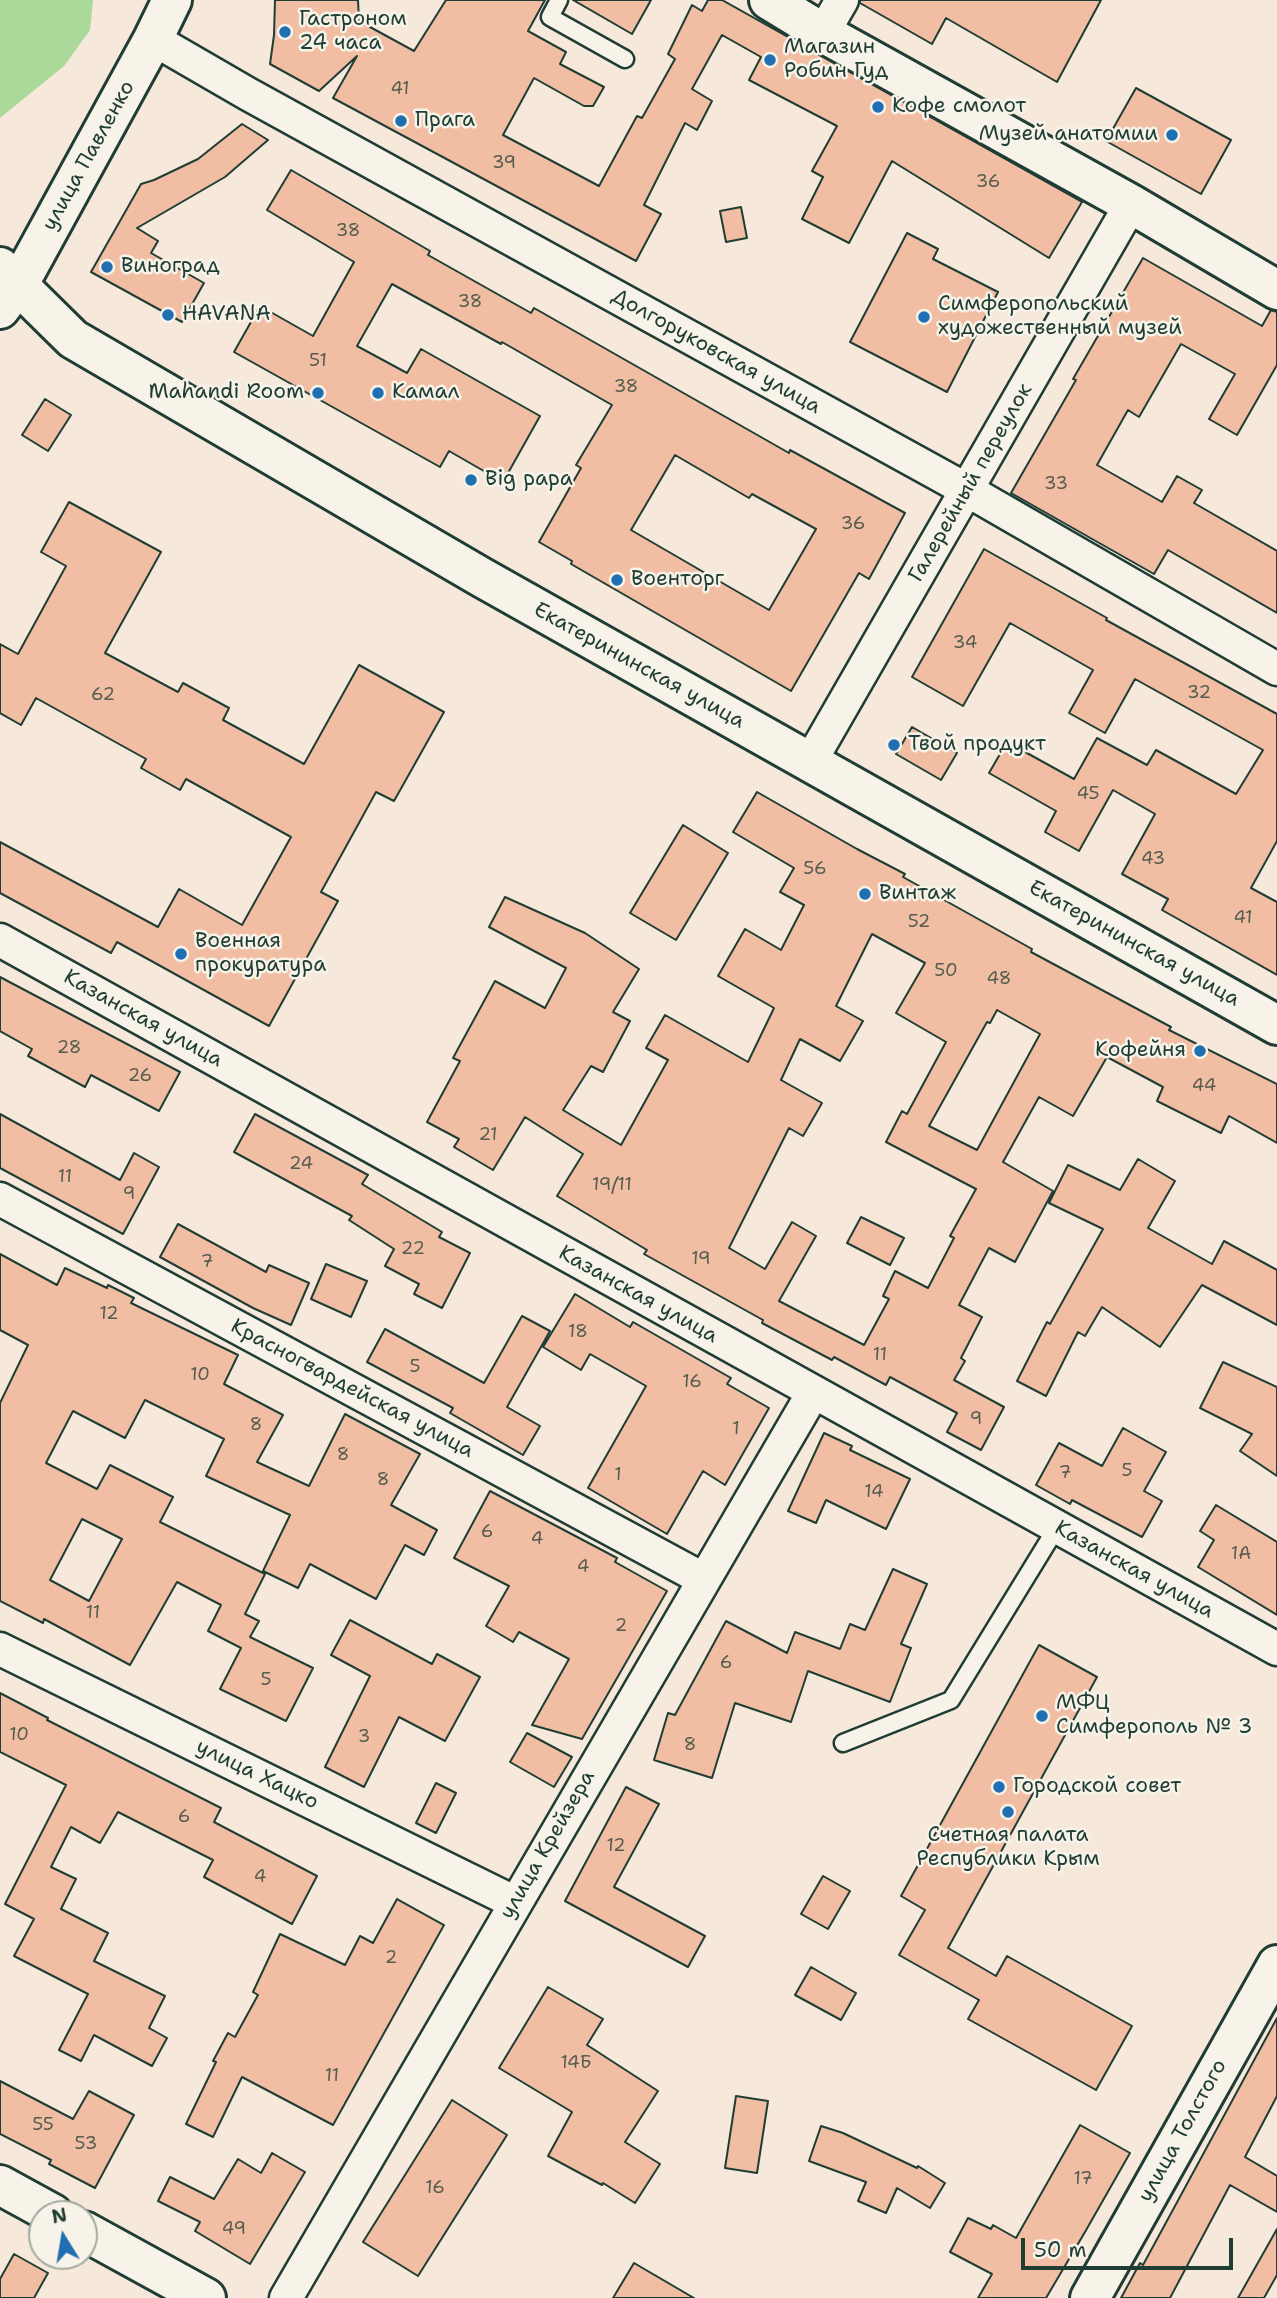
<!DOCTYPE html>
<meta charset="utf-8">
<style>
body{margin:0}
#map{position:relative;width:1277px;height:2298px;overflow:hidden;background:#f6e8da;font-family:"Shantell Sans",sans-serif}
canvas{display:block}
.north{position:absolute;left:28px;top:2200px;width:70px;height:70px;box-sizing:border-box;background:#f7f3e8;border:2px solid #a1aaa0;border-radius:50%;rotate:349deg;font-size:19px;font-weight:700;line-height:28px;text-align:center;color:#1f3d34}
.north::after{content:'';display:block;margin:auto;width:24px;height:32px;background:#1f6fb2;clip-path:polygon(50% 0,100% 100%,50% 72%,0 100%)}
.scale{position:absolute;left:1021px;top:2238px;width:212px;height:32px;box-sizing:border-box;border:4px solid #1f3d34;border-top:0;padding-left:9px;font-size:21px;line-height:24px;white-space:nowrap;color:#1f3d34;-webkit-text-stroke:5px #f7f3e8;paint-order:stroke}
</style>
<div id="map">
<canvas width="1277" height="2298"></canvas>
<div class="north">N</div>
<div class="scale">50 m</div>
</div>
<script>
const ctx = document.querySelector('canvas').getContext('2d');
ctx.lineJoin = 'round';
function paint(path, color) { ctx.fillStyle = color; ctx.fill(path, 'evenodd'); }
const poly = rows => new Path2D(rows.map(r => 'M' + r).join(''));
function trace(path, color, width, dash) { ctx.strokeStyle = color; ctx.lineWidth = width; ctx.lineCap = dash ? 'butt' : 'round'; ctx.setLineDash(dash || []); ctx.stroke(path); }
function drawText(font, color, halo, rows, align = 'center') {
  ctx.font = font + ' "Shantell Sans",sans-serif'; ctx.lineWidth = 5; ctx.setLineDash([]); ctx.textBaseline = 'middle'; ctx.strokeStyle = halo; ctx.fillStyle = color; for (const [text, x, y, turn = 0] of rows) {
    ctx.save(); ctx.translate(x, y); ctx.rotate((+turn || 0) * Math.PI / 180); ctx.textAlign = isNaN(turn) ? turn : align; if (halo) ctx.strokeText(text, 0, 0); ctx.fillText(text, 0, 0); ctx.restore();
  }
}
paint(poly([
 [0,0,93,0,90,30,64,66,0,118]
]), '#aad999');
const building = poly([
 [275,0,358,0,359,21,414,51,446,0,545,0,528,31,566,52,560,64,604,87,593,106,584,106,534,78,503,135,599,186,637,116,642,118,675,59,668,54,692,5,702,11,708,0,722,0,1082,202,1049,258,892,161,849,243,802,219,823,177,812,171,837,126,749,80,761,57,722,35,692,89,712,101,697,130,685,123,644,205,661,214,636,261,333,98,357,56,319,91,270,64,274,35,275,0],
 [573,0,651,0,632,34,573,0],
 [860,0,1101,0,1057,82,946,18,932,44,860,3,860,0],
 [1136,88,1231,140,1201,194,1106,141,1136,88],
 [242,124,268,140,225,177,137,228,158,241,151,253,204,283,182,322,91,272,141,184,154,180,198,159,242,124],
 [291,170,430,251,428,255,531,313,534,308,789,453,790,450,905,513,869,579,859,573,791,691,571,564,572,561,539,542,581,468,576,465,612,405,502,342,501,344,392,284,357,346,407,373,421,349,540,416,503,482,449,451,440,467,234,352,260,306,313,336,354,262,267,210,291,170],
 [675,455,749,498,752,494,816,529,769,610,631,530,675,455],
 [741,207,747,238,726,242,720,211,741,207],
 [907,233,938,249,933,259,998,292,947,392,850,342,907,233],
 [1143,258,1262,326,1271,310,1277,312,1277,365,1237,435,1209,419,1235,374,1181,344,1139,417,1128,410,1097,465,1162,502,1177,476,1202,490,1194,503,1277,551,1277,613,1168,550,1154,574,1011,493,1076,380,1073,379,1143,258],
 [45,399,71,415,48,451,22,435,45,399],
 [69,502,161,552,105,653,178,692,183,683,229,708,223,720,304,764,359,665,444,712,394,801,376,792,321,892,338,901,269,1026,117,942,111,953,0,893,0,842,158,927,179,889,242,925,291,837,186,779,180,790,141,768,146,759,36,698,21,725,0,713,0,644,18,654,66,566,41,552,69,502],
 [984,549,1107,618,1106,620,1277,714,1277,841,1251,888,1277,902,1277,975,1162,910,1168,899,1122,874,1155,814,1113,790,1079,851,1045,832,1056,811,989,773,1007,742,1074,779,1097,738,1147,765,1156,750,1236,794,1263,750,1135,679,1105,733,1069,713,1093,670,1010,623,963,706,912,677,984,549],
 [912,727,957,753,941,780,896,754,912,727],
 [757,792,857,849,905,874,903,877,1032,949,1031,952,1171,1027,1169,1030,1277,1084,1277,1143,1229,1116,1221,1133,1157,1101,1163,1087,1107,1057,1073,1116,1039,1097,1003,1162,1053,1191,1015,1262,989,1248,959,1305,982,1317,961,1358,965,1361,954,1380,1004,1407,981,1450,947,1432,957,1413,890,1377,886,1385,834,1357,832,1360,762,1323,763,1320,644,1254,647,1250,557,1196,583,1154,525,1117,493,1170,454,1147,459,1139,427,1122,460,1061,453,1058,495,981,545,1008,566,968,489,927,505,897,585,933,639,969,613,1012,630,1021,603,1072,591,1066,563,1110,621,1145,668,1060,646,1048,665,1015,748,1062,774,1008,718,976,745,929,781,950,804,905,780,892,794,868,733,832,757,792],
 [872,934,925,963,896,1013,946,1042,907,1114,902,1111,886,1142,976,1189,950,1236,954,1238,928,1288,895,1271,883,1296,889,1299,864,1345,779,1301,816,1236,792,1222,765,1269,729,1248,789,1128,803,1136,822,1103,781,1080,800,1039,840,1061,863,1021,836,1006,872,934],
 [997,1010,1040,1034,977,1150,929,1126,987,1022,990,1023,997,1010],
 [683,825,728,853,676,940,630,913,683,825],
 [0,977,180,1072,159,1111,91,1075,85,1087,28,1056,32,1049,0,1031,0,977],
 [0,1114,120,1180,134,1153,159,1167,123,1234,0,1168,0,1114],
 [255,1114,368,1175,362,1184,442,1232,439,1237,470,1253,442,1308,414,1294,419,1284,385,1266,394,1249,349,1220,352,1216,234,1152,255,1114],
 [1138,1159,1175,1181,1148,1228,1212,1264,1224,1241,1277,1270,1277,1325,1202,1285,1160,1347,1102,1307,1085,1336,1078,1332,1046,1396,1017,1381,1047,1322,1050,1324,1103,1229,1049,1203,1068,1165,1120,1190,1138,1159],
 [861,1217,904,1238,890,1265,847,1243,861,1217],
 [178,1224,266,1272,269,1265,309,1283,291,1325,253,1308,160,1257,178,1224],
 [0,1254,57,1285,65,1268,107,1288,108,1285,134,1298,131,1303,238,1355,224,1384,283,1415,257,1462,309,1486,345,1414,420,1454,391,1505,437,1530,424,1555,405,1545,376,1599,310,1564,298,1588,263,1571,290,1515,206,1476,224,1439,145,1400,125,1438,73,1411,46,1463,97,1489,110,1465,173,1497,160,1522,265,1574,245,1614,259,1621,250,1637,313,1668,286,1721,220,1689,241,1648,208,1631,221,1605,177,1582,130,1665,44,1619,43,1623,0,1601,0,1403,28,1345,0,1330,0,1254],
 [82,1519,122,1539,89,1601,50,1580,82,1519],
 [326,1264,367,1281,351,1317,311,1299,326,1264],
 [575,1294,630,1327,633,1322,731,1378,727,1384,769,1408,725,1485,703,1471,667,1534,588,1488,646,1386,590,1354,581,1370,543,1347,575,1294],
 [522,1316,550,1331,507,1407,540,1426,523,1455,450,1413,453,1408,367,1362,385,1329,484,1383,522,1316],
 [1223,1362,1277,1387,1277,1476,1240,1451,1252,1434,1200,1408,1223,1362],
 [1123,1428,1166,1452,1144,1491,1162,1501,1142,1537,1072,1500,1070,1504,1036,1485,1059,1443,1102,1466,1123,1428],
 [824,1433,852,1446,850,1450,910,1479,886,1529,826,1500,816,1523,788,1511,824,1433],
 [490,1491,617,1558,615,1562,667,1591,582,1739,532,1725,569,1659,519,1632,513,1642,486,1626,509,1586,454,1558,490,1491],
 [1216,1505,1277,1542,1277,1615,1198,1567,1214,1540,1200,1531,1216,1505],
 [893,1569,927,1584,901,1644,911,1648,890,1702,808,1671,791,1722,735,1703,712,1778,654,1760,668,1713,675,1715,726,1621,787,1653,795,1632,840,1649,850,1624,865,1630,893,1569],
 [350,1620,432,1664,437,1654,480,1677,445,1741,399,1717,364,1787,325,1767,370,1676,331,1655,350,1620],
 [1039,1645,1097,1677,948,1948,996,1976,1007,1956,1132,2026,1096,2090,968,2019,979,2000,899,1955,925,1910,901,1896,1039,1645],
 [0,1693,48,1718,47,1720,221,1808,214,1822,317,1876,292,1924,204,1877,213,1860,118,1812,100,1843,71,1827,51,1867,76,1879,61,1909,108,1933,94,1961,165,1996,149,2028,167,2038,152,2066,94,2035,81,2061,59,2050,88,1994,14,1956,34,1919,5,1904,66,1785,0,1752,0,1693],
 [527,1733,572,1757,554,1787,510,1762,527,1733],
 [436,1783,456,1793,436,1833,416,1823,436,1783],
 [626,1787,659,1804,614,1887,705,1936,688,1967,565,1901,626,1787],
 [823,1876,850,1891,828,1929,801,1914,823,1876],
 [397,1899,444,1925,333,2125,242,2077,213,2137,186,2124,216,2062,213,2061,228,2033,235,2037,258,1995,253,1992,280,1934,345,1965,360,1936,373,1943,397,1899],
 [811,1967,856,1993,841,2020,795,1995,811,1967],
 [548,1987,603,2019,587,2045,658,2091,625,2142,660,2164,635,2203,603,2183,602,2185,548,2156,572,2112,499,2068,548,1987],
 [1277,2018,1277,2096,1245,2157,1277,2176,1277,2212,1230,2185,1170,2298,1121,2298,1140,2263,1143,2265,1277,2018],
 [0,2081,73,2119,89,2091,134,2115,95,2188,49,2164,51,2160,0,2134,0,2081],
 [736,2096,768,2101,757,2173,725,2168,736,2096],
 [452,2100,507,2135,418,2276,363,2242,452,2100],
 [1080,2125,1130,2153,1085,2232,1046,2298,978,2298,992,2274,950,2252,968,2218,991,2229,993,2225,1016,2238,1080,2125],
 [821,2126,843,2133,917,2168,918,2166,945,2183,930,2208,897,2188,886,2213,858,2201,866,2182,809,2161,821,2126],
 [272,2153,305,2172,250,2264,195,2231,200,2222,158,2201,170,2177,214,2199,238,2159,261,2173,272,2153],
 [1277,2229,1277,2275,1264,2298,1238,2298,1277,2229],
 [14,2254,48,2273,34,2298,0,2298,0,2279,14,2254],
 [634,2263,694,2298,613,2298,634,2263]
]);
paint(building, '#f2bea3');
trace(building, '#1f3d34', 2);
const lane = poly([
 [559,0,550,17,625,59],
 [843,1743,951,1700,1057,1527]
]);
const street = poly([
 [823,33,842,0],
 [153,39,248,94,967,490,1277,669],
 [810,762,1131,204],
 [0,940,1277,1649],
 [0,1199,703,1579],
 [0,1649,514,1902],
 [286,2298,813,1393]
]);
const secondary = poly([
 [0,309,19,284],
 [0,2185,53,2214],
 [84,2231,206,2298],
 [1090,2298,1277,1965]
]);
const primary = poly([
 [769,0,823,33,1131,204,1277,290],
 [0,267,73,339,481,577,1277,1025],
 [19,284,153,39,172,0]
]);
trace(lane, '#1f3d34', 21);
trace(street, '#1f3d34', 37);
trace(secondary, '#1f3d34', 44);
trace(primary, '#1f3d34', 44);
trace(lane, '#f7f3e8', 16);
trace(street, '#f7f3e8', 32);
trace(secondary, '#f7f3e8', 38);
trace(primary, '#f7f3e8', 38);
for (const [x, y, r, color] of [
 [285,32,7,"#1f6fb2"],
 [770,60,7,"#1f6fb2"],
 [878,107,7,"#1f6fb2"],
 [401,121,7,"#1f6fb2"],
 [1172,135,7,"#1f6fb2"],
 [107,267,7,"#1f6fb2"],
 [168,315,7,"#1f6fb2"],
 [924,317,7,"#1f6fb2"],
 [318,393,7,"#1f6fb2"],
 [378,393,7,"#1f6fb2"],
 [471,480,7,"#1f6fb2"],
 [617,580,7,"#1f6fb2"],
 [894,745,7,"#1f6fb2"],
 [865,894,7,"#1f6fb2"],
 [181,954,7,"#1f6fb2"],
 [1200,1051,7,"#1f6fb2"],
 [1042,1716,7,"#1f6fb2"],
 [999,1787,7,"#1f6fb2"],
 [1008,1812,7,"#1f6fb2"]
]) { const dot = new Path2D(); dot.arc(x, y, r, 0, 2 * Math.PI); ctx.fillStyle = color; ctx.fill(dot); trace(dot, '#f7f3e8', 2.5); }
drawText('18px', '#545d50', null, [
 ["41",400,89],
 ["39",504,163],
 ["36",988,182],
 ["38",348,231],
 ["38",470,302],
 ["51",318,361],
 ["38",626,387],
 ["33",1056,484],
 ["36",853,524],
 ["34",965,643],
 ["32",1199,693],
 ["62",103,695],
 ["45",1088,794],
 ["43",1153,859],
 ["56",815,869],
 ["41",1243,918],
 ["52",919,922],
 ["50",946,971],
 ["48",999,979],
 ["28",69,1048],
 ["26",140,1076],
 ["44",1204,1086],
 ["21",488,1135],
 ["24",301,1164],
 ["11",65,1177],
 ["19/11",612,1185],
 ["9",129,1194],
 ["22",413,1249],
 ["19",701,1259],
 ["7",207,1262],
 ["12",109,1314],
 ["18",578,1332],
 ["11",880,1355],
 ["5",415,1367],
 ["10",200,1375],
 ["16",692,1382],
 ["9",976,1419],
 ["8",256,1425],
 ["1",736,1429],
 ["8",343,1455],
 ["5",1127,1471],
 ["7",1065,1473],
 ["1",618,1475],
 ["8",383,1480],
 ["14",874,1492],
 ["6",487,1532],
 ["4",537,1539],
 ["1А",1241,1554],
 ["4",583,1567],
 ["11",93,1613],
 ["2",621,1626],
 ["6",726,1663],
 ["5",266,1680],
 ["10",19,1735],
 ["3",364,1737],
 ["8",690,1745],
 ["6",184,1817],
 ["12",616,1846],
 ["4",260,1877],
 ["2",391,1958],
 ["14Б",576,2063],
 ["11",332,2076],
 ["55",43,2125],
 ["53",86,2144],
 ["17",1083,2179],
 ["16",435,2188],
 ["49",234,2229]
]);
drawText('21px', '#1f3d34', '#f7f3e8', [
 ["Гастроном",299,20],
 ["24 часа",299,44],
 ["Магазин",784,48],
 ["Робин Гуд",784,72],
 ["Кофе смолот",892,107],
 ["Прага",415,121],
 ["Музей анатомии",1158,135,"right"],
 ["Виноград",121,267],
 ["Симферопольский",938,305],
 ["художественный музей",938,329],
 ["HAVANA",182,315],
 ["Mahandi Room",304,393,"right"],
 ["Камал",392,393],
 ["Big papa",485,480],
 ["Военторг",631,580],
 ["Твой продукт",908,745],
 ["Винтаж",879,894],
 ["Военная",195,942],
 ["прокуратура",195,966],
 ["Кофейня",1186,1051,"right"],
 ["МФЦ",1056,1704],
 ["Симферополь № 3",1056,1728],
 ["Городской совет",1013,1787],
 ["Счетная палата",1008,1836,"center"],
 ["Республики Крым",1008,1860,"center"]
], 'left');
drawText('21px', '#1f3d34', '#f7f3e8', [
 ["улица Павленко",89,156,-61],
 ["Долгоруковская улица",716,352,29],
 ["Галерейный переулок",971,483,-60],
 ["Екатерининская улица",639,666,29],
 ["Екатерининская улица",1134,944,29],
 ["Казанская улица",143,1019,29],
 ["Казанская улица",638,1295,29],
 ["Красногвардейская улица",352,1389,28],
 ["Казанская улица",1134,1570,29],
 ["улица Хацко",257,1775,26],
 ["улица Крейзера",548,1845,-60],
 ["улица Толстого",1183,2131,-61]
]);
</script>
